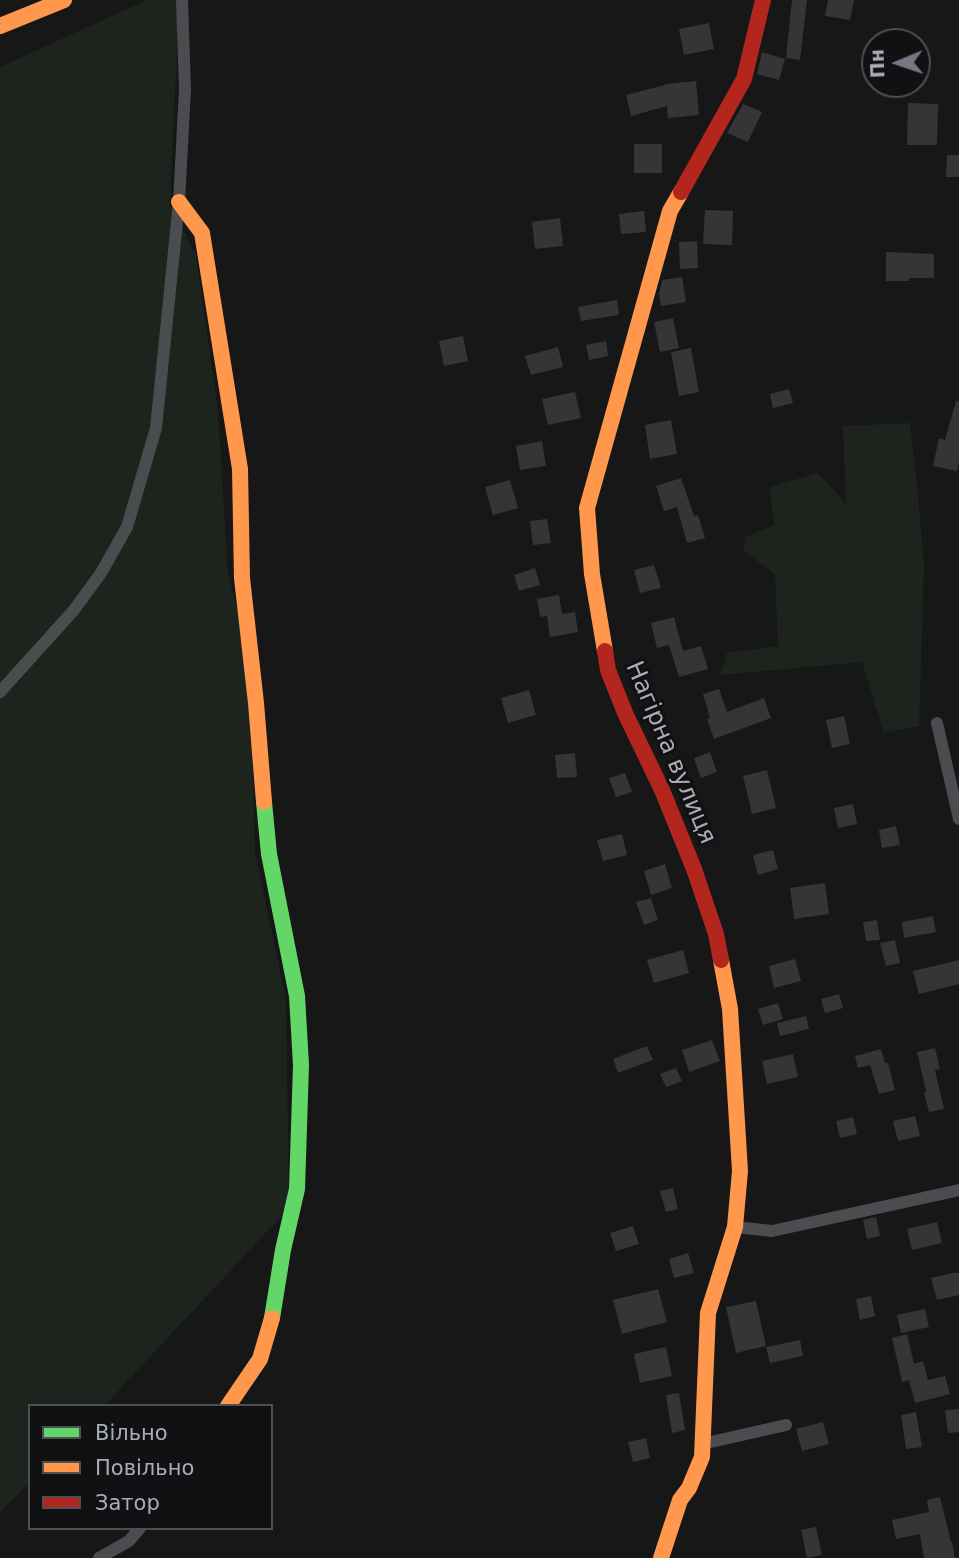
<!DOCTYPE html>
<meta charset="utf-8">
<style>
body{margin:0}
#map{position:relative;width:959px;height:1558px;overflow:hidden;background:#171717;font-family:"DejaVu Sans",sans-serif}
canvas{display:block}
.legend{position:absolute;left:28px;top:1404px;width:245px;height:126px;box-sizing:border-box;background:#111113;border:2px solid #4d4f55;margin:0;padding:9px 12px;list-style:none;font-size:21px;color:#a8adb8}
.legend li{display:flex;align-items:center;gap:14px;height:35px}
.legend b{width:35px;border:2px solid #4d4f55}
.north{position:absolute;left:861px;top:28px;width:70px;height:70px;box-sizing:border-box;background:#111113;border:2px solid #4d4f55;border-radius:50%;rotate:268deg;font-size:19px;font-weight:700;line-height:28px;text-align:center;color:#a8adb8}
.north::after{content:'';display:block;margin:auto;width:24px;height:32px;background:#757880;clip-path:polygon(50% 0,100% 100%,50% 72%,0 100%)}
</style>
<div id="map">
<canvas width="959" height="1558"></canvas>
<ul class="legend">
<li><b style="height:9px;background:#63d668"></b>Вільно</li>
<li><b style="height:9px;background:#ff974d"></b>Повільно</li>
<li><b style="height:9px;background:#b3261e"></b>Затор</li>
</ul>
<div class="north">Пн</div>
</div>
<script>
const ctx = document.querySelector('canvas').getContext('2d');
ctx.lineJoin = 'round';
function paint(path, color) { ctx.fillStyle = color; ctx.fill(path, 'evenodd'); }
const poly = rows => new Path2D(rows.map(r => 'M' + r).join(''));
function trace(path, color, width, dash) { ctx.strokeStyle = color; ctx.lineWidth = width; ctx.lineCap = dash ? 'butt' : 'round'; ctx.setLineDash(dash || []); ctx.stroke(path); }
function drawText(font, color, halo, rows, align = 'center') {
  ctx.font = font + ' "DejaVu Sans",sans-serif'; ctx.lineWidth = 6; ctx.setLineDash([]); ctx.textBaseline = 'middle'; ctx.strokeStyle = halo; ctx.fillStyle = color; for (const [text, x, y, turn = 0] of rows) {
    ctx.save(); ctx.translate(x, y); ctx.rotate((+turn || 0) * Math.PI / 180); ctx.textAlign = isNaN(turn) ? turn : align; if (halo) ctx.strokeText(text, 0, 0); ctx.fillText(text, 0, 0); ctx.restore();
  }
}
paint(poly([
 [147,0,179,0,170,205,196,255,218,410,228,575,250,654,255,852,286,999,289,1208,104,1406,30,1406,30,1482,0,1513,0,67],
 [910,423,919,506,924,566,919,726,884,733,862,662,720,675,727,653,778,646,775,574,743,550,746,537,774,525,770,487,817,473,846,503,843,426]
]), '#1d241e');
paint(poly([
 [792,0,807,0,800,60,786,58],
 [828,0,854,0,850,20,825,16],
 [709,23,714,49,684,55,679,29],
 [762,52,785,59,779,80,757,74],
 [696,81,699,115,668,118,667,106,631,116,626,95,665,85,665,84],
 [908,103,938,104,937,145,907,145],
 [743,104,762,112,748,142,727,133],
 [634,144,662,144,662,173,634,173],
 [947,155,959,155,959,177,946,177],
 [705,210,733,211,732,245,703,244],
 [644,211,646,232,621,234,619,214],
 [560,218,563,246,535,249,532,222],
 [697,241,698,268,680,269,679,242],
 [886,252,934,254,934,278,909,278,909,281,886,281],
 [682,277,686,302,661,306,659,294,662,280],
 [617,300,619,315,581,321,578,307],
 [673,318,679,348,660,352,654,322],
 [463,336,468,361,444,366,439,341],
 [606,341,608,356,589,360,586,345],
 [558,347,563,367,531,375,525,356],
 [691,348,699,392,679,396,671,352],
 [789,389,793,403,773,408,770,394],
 [575,392,581,418,548,425,542,399],
 [956,401,959,401,959,462,957,471,933,466,939,438,945,440],
 [671,420,677,454,650,459,645,425],
 [542,441,546,466,520,470,516,446],
 [681,478,694,516,698,515,705,538,687,543,677,507,664,511,656,486],
 [510,480,518,508,493,515,485,487],
 [547,519,551,543,533,545,530,521],
 [654,565,661,588,640,593,634,570],
 [535,568,540,585,519,591,514,575],
 [559,595,562,614,575,612,578,632,550,637,547,616,540,617,537,599],
 [674,617,683,651,701,646,708,669,679,677,669,645,657,648,651,623],
 [719,689,727,712,764,698,771,718,714,739,707,719,710,718,703,694],
 [529,690,536,715,508,723,501,698],
 [844,716,850,744,832,748,826,720],
 [710,752,717,772,701,778,694,758],
 [575,753,577,777,557,778,555,755],
 [767,770,776,808,752,814,743,776],
 [625,773,632,792,616,797,609,778],
 [853,804,857,824,838,828,834,808],
 [896,826,900,845,882,848,879,830],
 [622,834,627,855,603,861,597,840],
 [773,850,778,869,758,875,753,855],
 [665,864,672,888,651,895,644,871],
 [825,883,829,914,794,919,790,888],
 [651,898,658,920,644,925,636,902],
 [933,916,936,932,904,938,902,922],
 [877,920,880,940,866,941,863,922],
 [895,940,900,963,886,966,880,943],
 [683,950,689,973,654,983,647,960],
 [795,959,801,981,774,988,769,966],
 [959,960,959,984,919,994,913,971],
 [839,994,843,1008,825,1013,821,999],
 [778,1003,783,1019,763,1025,758,1009],
 [806,1016,809,1029,780,1036,777,1023],
 [712,1040,720,1061,689,1072,682,1050],
 [647,1046,653,1060,618,1073,613,1059],
 [935,1048,940,1069,935,1070,944,1109,929,1112,924,1092,926,1091,917,1052],
 [881,1049,885,1063,888,1063,895,1090,879,1094,870,1065,858,1068,855,1056],
 [793,1054,798,1077,767,1084,762,1061],
 [676,1068,682,1081,666,1087,660,1074],
 [915,1116,920,1136,898,1141,893,1121],
 [853,1117,857,1134,840,1138,836,1121],
 [673,1188,678,1209,666,1212,660,1191],
 [876,1217,880,1236,867,1239,863,1220],
 [937,1222,942,1243,912,1250,907,1229],
 [633,1226,639,1244,616,1251,610,1233],
 [688,1253,694,1273,674,1278,669,1259],
 [952,1273,959,1273,959,1295,937,1300,931,1278],
 [658,1289,667,1322,622,1334,613,1300],
 [871,1296,875,1316,860,1320,856,1299],
 [756,1301,766,1346,736,1353,726,1307],
 [925,1309,929,1327,901,1333,897,1315],
 [907,1334,914,1364,923,1361,928,1380,945,1376,950,1394,915,1403,909,1380,902,1382,892,1338],
 [800,1340,803,1356,770,1363,766,1347],
 [666,1347,672,1376,640,1383,634,1354],
 [679,1393,685,1430,672,1433,666,1395],
 [959,1409,959,1432,948,1433,945,1410],
 [916,1412,922,1447,906,1449,901,1415],
 [823,1422,829,1444,802,1451,796,1429],
 [646,1438,650,1458,633,1462,628,1442],
 [940,1497,951,1542,952,1542,955,1558,924,1558,920,1534,896,1539,892,1520,929,1512,927,1500],
 [816,1527,822,1555,807,1558,801,1530]
]), '#353536');
trace(poly([
 [0,692,74,610,101,573,127,527,156,428,179,202,185,89,182,0],
 [937,723,959,819],
 [735,1227,772,1231,959,1190],
 [702,1444,786,1425],
 [99,1558,129,1541,140,1528]
]), '#4b4c50', 12);
trace(poly([
 [264,802,269,854,297,996,301,1065,297,1189,283,1250,272,1318]
]), '#63d668', 16);
trace(poly([
 [0,26,64,0],
 [179,202,202,233,240,469,242,578,256,703,264,802],
 [605,651,592,574,587,508,670,211,681,192],
 [228,1406,260,1359,272,1318],
 [661,1558,680,1500,689,1488,702,1457,708,1313,735,1227,740,1171,730,1009,721,960]
]), '#ff974d', 16);
trace(poly([
 [681,192,744,79,763,0],
 [605,651,608,670,625,713,662,790,694,869,716,934,721,960]
]), '#b3261e', 16);
drawText('24px', '#a8adb8', '#111113', [
 ["Нагірна вулиця",670,753,67]
]);
</script>
